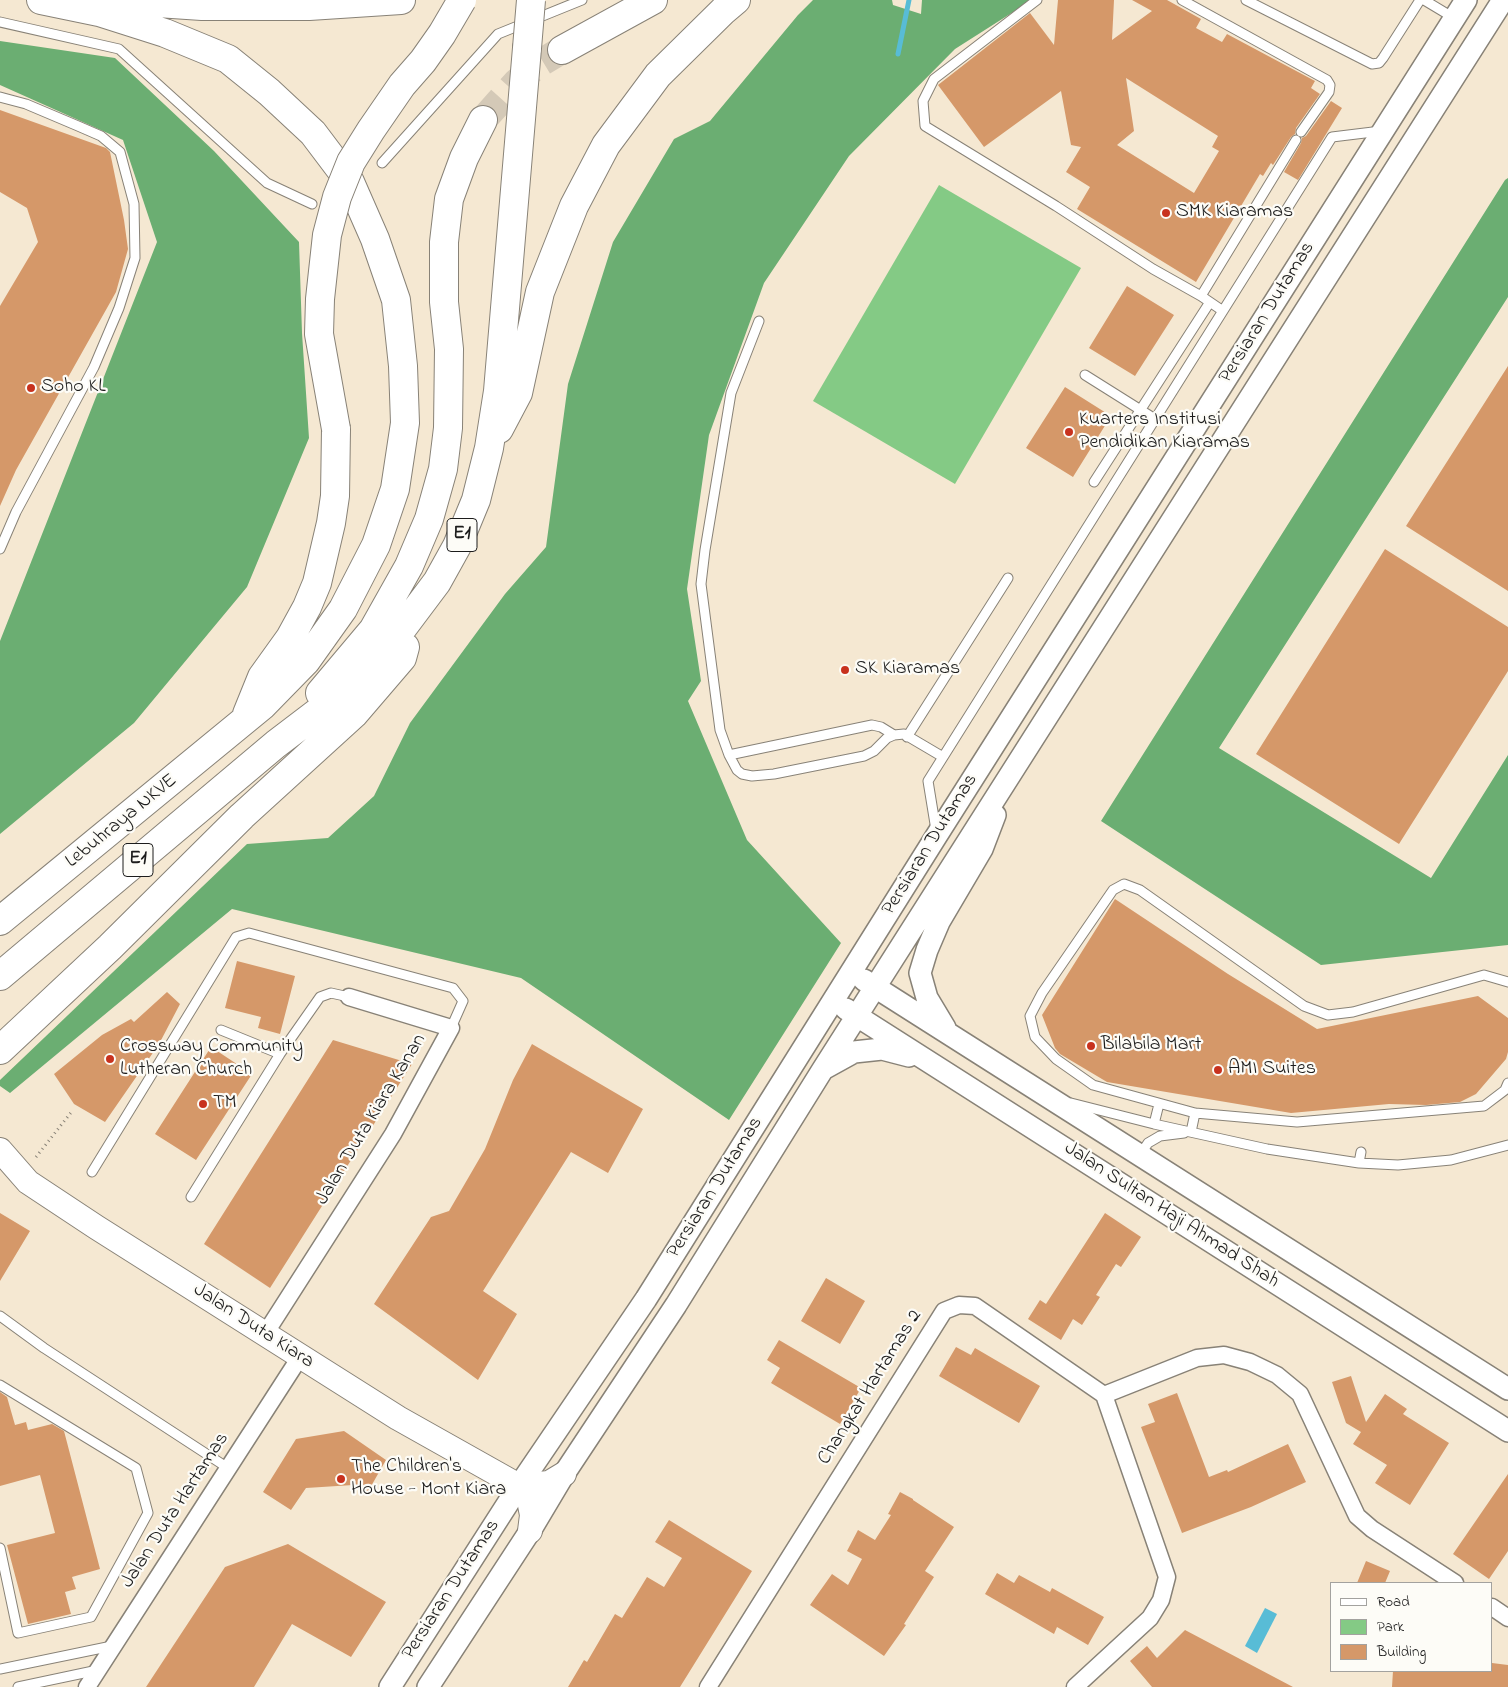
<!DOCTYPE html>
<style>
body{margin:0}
#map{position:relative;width:1508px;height:1687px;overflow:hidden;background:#f5e8d2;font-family:"Indie Flower",sans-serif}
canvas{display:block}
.legend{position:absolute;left:1330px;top:1582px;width:162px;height:90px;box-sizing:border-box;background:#fdfcf7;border:1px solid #a3a29f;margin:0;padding:6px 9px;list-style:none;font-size:15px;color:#1c1c1c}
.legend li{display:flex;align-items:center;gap:10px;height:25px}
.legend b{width:25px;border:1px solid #a3a29f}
</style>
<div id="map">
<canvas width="1508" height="1687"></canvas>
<ul class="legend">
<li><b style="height:6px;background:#fff"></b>Road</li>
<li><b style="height:14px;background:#84ca85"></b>Park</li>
<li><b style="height:14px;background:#d59869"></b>Building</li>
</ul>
</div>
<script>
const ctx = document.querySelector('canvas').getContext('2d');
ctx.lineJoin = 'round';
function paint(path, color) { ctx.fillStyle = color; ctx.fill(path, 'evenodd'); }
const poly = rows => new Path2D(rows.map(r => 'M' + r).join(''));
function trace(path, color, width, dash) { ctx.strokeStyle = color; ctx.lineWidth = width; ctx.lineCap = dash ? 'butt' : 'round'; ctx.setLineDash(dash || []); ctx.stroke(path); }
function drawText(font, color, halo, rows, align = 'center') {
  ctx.font = font + ' "Indie Flower",sans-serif'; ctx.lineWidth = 4.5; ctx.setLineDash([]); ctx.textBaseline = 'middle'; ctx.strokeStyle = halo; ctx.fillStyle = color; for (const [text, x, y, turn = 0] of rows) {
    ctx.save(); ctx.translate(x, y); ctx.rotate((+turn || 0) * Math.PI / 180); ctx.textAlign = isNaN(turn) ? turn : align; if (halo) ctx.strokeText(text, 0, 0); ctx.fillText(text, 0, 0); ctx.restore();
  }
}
paint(poly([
 [939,185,1081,268,955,484,813,401]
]), '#84ca85');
paint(poly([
 [813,0,892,0,893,5,921,14,922,0,1032,0,955,49,849,156,764,283,709,435,687,589,701,681,688,701,747,840,841,943,729,1120,521,978,232,909,10,1093,0,1086,0,1080,247,844,328,838,374,796,410,723,505,594,546,547,568,384,613,242,674,139,710,121,798,15],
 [0,41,115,58,214,151,299,242,302,333,309,438,247,587,134,723,0,834,0,641,157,242,123,140,0,85],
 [1508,178,1508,297,1219,748,1431,878,1508,755,1508,945,1321,965,1101,821,1505,180]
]), '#6bae72');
paint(poly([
 [1265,1608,1277,1614,1257,1653,1245,1646]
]), '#58bcd6');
trace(poly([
 [898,54,909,0]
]), '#58bcd6', 5);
paint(poly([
 [1058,0,1114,0,1112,40,1152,11,1132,0,1167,0,1201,19,1196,28,1222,42,1227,34,1315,81,1311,88,1320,94,1296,128,1295,134,1291,137,1273,165,1271,163,1263,176,1260,174,1196,282,1077,209,1090,187,1066,172,1081,147,1071,145,1061,91,984,147,938,85,1030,13,1054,45],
 [1126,78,1218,136,1212,147,1219,151,1194,193,1117,145,1134,131],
 [1331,101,1342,108,1298,180,1284,172,1301,143,1302,138,1306,136],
 [0,110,106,148,110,152,124,220,128,249,116,292,16,470,0,506,0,306,38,242,27,208,0,192],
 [1127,286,1174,315,1135,376,1089,348],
 [1508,366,1508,591,1406,526],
 [1065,387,1111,416,1073,477,1026,448],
 [1385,549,1508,627,1508,671,1399,844,1256,754],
 [1115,899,1228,974,1317,1029,1478,996,1508,1018,1508,1052,1506,1059,1476,1094,1460,1102,1426,1105,1389,1104,1291,1113,1107,1082,1060,1054,1055,1048,1042,1015],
 [237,961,295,976,280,1034,258,1028,261,1017,225,1008],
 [167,992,180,1004,159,1044,105,1122,74,1104,54,1074,102,1035,131,1019,134,1022],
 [333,1040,412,1064,270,1288,204,1244],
 [532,1044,643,1109,608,1173,571,1152,483,1291,517,1314,478,1380,374,1304,431,1217,449,1211,485,1149,513,1080],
 [211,1047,252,1074,196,1160,155,1134],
 [0,1213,30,1231,0,1281],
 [1105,1213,1141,1237,1121,1267,1116,1264,1096,1295,1100,1297,1082,1325,1073,1319,1061,1340,1028,1319,1040,1300,1046,1304],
 [826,1278,865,1301,840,1344,801,1321],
 [779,1340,861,1388,840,1424,771,1383,780,1368,767,1360],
 [956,1347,971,1355,975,1348,1040,1386,1019,1423,939,1376],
 [1351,1376,1366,1422,1385,1394,1407,1409,1403,1414,1449,1443,1410,1505,1375,1483,1387,1465,1353,1444,1361,1432,1346,1423,1332,1382],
 [0,1392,7,1397,15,1425,26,1422,28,1430,52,1424,64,1431,100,1569,72,1577,76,1589,65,1592,71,1614,28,1624,7,1545,55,1533,40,1475,0,1486],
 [1177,1393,1209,1477,1227,1470,1228,1472,1288,1444,1306,1482,1251,1507,1182,1533,1141,1427,1155,1422,1148,1404],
 [344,1431,386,1460,366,1495,353,1485,306,1488,291,1510,263,1492,296,1439],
 [1508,1474,1508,1551,1489,1579,1453,1554],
 [900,1492,913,1499,913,1500,954,1527,925,1571,934,1577,904,1624,906,1625,884,1656,810,1605,832,1574,848,1585,862,1559,847,1551,858,1530,875,1540,891,1515,888,1514],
 [669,1520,752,1571,680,1687,568,1687,584,1660,587,1662,615,1614,622,1618,647,1577,664,1587,682,1558,655,1542],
 [288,1544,386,1602,351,1657,292,1624,254,1687,146,1687,225,1567],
 [1366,1561,1390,1571,1385,1583,1357,1583],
 [997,1573,1014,1583,1019,1575,1050,1592,1052,1588,1104,1617,1088,1645,1057,1627,1054,1634,985,1594],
 [1185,1630,1293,1687,1152,1687,1130,1661,1147,1646,1157,1658],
 [1492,1663,1508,1665,1508,1687,1392,1687,1393,1671,1492,1671]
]), '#d59869');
trace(poly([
 [483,120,516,83,537,65,562,50]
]), '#d4c9b7', 28, [28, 14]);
const service = poly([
 [1037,0,934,79,923,101,925,126,1056,206,1153,269,1201,296],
 [1182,0,1327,80,1330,85,1329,92,1301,132],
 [1246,0,1372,64,1379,63,1383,58,1420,0],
 [1424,0,1454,18],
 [0,22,119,49,267,183,312,204],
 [0,97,26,104,78,126,101,136,120,152,134,204,135,258,119,308,94,367,16,512,0,549],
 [382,163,498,34,582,0],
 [1223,311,1201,296,1296,140],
 [759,321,731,393,705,550,701,584,720,730,729,755,737,770,742,774,752,776,774,774,864,756,874,751,887,738,894,735,904,734,943,757],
 [1085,375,1155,419],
 [1094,482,1210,302],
 [907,737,1008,578],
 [729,755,872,725,881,727,894,735],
 [936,830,928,781,1332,137,1381,131],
 [1508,982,1484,975,1353,1012,1328,1015,1304,1006,1140,890,1124,884,1113,890,1042,993,1030,1016,1035,1037,1056,1059,1093,1085,1195,1113,1297,1122,1484,1106,1505,1090,1508,1083],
 [221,1030,280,1054],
 [1071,1103,1154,1124,1267,1149,1359,1163,1398,1165,1451,1160,1508,1145],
 [1154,1124,1159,1104],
 [1191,1132,1195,1113],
 [1140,1155,1148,1143,1160,1136,1184,1133],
 [1359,1163,1361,1152],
 [92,1172,236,937,249,933,453,988,463,1001,451,1028],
 [191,1197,280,1054,320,997,331,993,349,997],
 [0,1316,44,1348,228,1468],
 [0,1385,136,1468,148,1513,91,1617,18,1633,0,1548],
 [0,1669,112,1646],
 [18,1687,98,1670]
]);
const minor = poly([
 [265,1334,393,1134,451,1028,349,997],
 [1492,1607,1508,1618],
 [87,1687,300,1357],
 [708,1687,944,1311,959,1305,975,1306,1104,1395,1197,1358,1224,1355,1250,1362,1277,1375,1300,1394,1357,1516,1372,1529,1455,1583],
 [1075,1687,1150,1618,1161,1600,1167,1577,1104,1395]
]);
const tertiary = poly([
 [864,980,1508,1389],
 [846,1009,1508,1431],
 [945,1028,927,998,920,973,927,950,939,922,982,849,995,815],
 [825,1068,854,1052,882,1049,909,1056],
 [390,1687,519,1486,646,1299,937,835,1466,0],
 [428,1687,530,1531,564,1474,676,1305,823,1069,1503,0]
]);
const secondary = poly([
 [0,1150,28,1182,96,1227,398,1418,519,1486,529,1500,532,1515,530,1531],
 [519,1486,549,1483,564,1474]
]);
const motorway = poly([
 [113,0,202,6,309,6,401,0],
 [562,50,653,0],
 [499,429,518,393,540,292,574,206,606,145,658,75,723,11,736,0],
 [320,693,373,630,409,566,429,519,443,469,448,428,449,349,444,302,444,242,449,199,464,158,483,120],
 [247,714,262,677,290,638,307,607,317,583,331,523,335,496,336,429],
 [0,921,262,706,306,661,343,609,376,545,395,489,405,423,403,366,396,300,375,239,350,182,313,133,269,92,228,59,165,33,99,12,41,0],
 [0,976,276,744,343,693,386,650,437,582,457,546,476,500,489,448,498,391,527,48],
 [0,1050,110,947,242,816,354,714,402,658,405,647]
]);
trace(service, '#888277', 11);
trace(minor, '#888277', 19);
trace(tertiary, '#888277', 24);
trace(secondary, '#888277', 26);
trace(motorway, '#888277', 30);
trace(poly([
 [36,1157,73,1110]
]), '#888277', 3, [1, 4]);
trace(service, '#fff', 9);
trace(minor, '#fff', 16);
trace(tertiary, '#fff', 21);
trace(secondary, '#fff', 24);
trace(motorway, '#fff', 28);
const motorwayBridge = poly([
 [527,48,531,0],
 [336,429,319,334,320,299,327,235,337,197,351,162,371,130,402,85,423,61,442,34,462,0]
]);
trace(motorwayBridge, '#888277', 30, []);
trace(motorwayBridge, '#fff', 28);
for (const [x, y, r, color] of [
 [1166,213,5,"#c8321e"],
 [31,388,5,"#c8321e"],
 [1069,432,5,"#c8321e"],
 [845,670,5,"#c8321e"],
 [1091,1046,5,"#c8321e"],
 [110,1059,5,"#c8321e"],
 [1218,1070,5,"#c8321e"],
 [203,1104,5,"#c8321e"],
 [341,1479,5,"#c8321e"]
]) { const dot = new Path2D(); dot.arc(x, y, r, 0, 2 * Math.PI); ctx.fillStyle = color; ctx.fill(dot); trace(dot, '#fdfcf7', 2); }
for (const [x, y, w] of [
 [462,535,30],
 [138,860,30]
]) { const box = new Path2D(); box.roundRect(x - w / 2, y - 16.5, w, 33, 4); ctx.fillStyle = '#fdfcf7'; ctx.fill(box); trace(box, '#1c1c1c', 1); }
drawText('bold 19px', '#1c1c1c', null, [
 ["E1",462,535],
 ["E1",138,860]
]);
drawText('20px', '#1c1c1c', '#fdfcf7', [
 ["SMK Kiaramas",1176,213],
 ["Soho KL",41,388],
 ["Kuarters Institusi",1079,421],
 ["Pendidikan Kiaramas",1079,444],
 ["SK Kiaramas",855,670],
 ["Bilabila Mart",1101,1046],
 ["Crossway Community",120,1048],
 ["Lutheran Church",120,1071],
 ["AMI Suites",1228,1070],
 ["TM",213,1104],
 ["The Children's",351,1468],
 ["House - Mont Kiara",351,1491]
], 'left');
drawText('20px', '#1c1c1c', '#fdfcf7', [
 ["Persiaran Dutamas",1268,313,-58],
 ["Lebuhraya NKVE",122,822,-39],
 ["Persiaran Dutamas",931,845,-58],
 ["Jalan Duta Kiara Kanan",372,1120,-59],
 ["Persiaran Dutamas",716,1188,-58],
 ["Jalan Sultan Haji Ahmad Shah",1171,1216,33],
 ["Jalan Duta Kiara",253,1327,33],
 ["Changkat Hartamas 2",871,1388,-58],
 ["Jalan Duta Hartamas",176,1511,-57],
 ["Persiaran Dutamas",452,1590,-57]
]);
</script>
